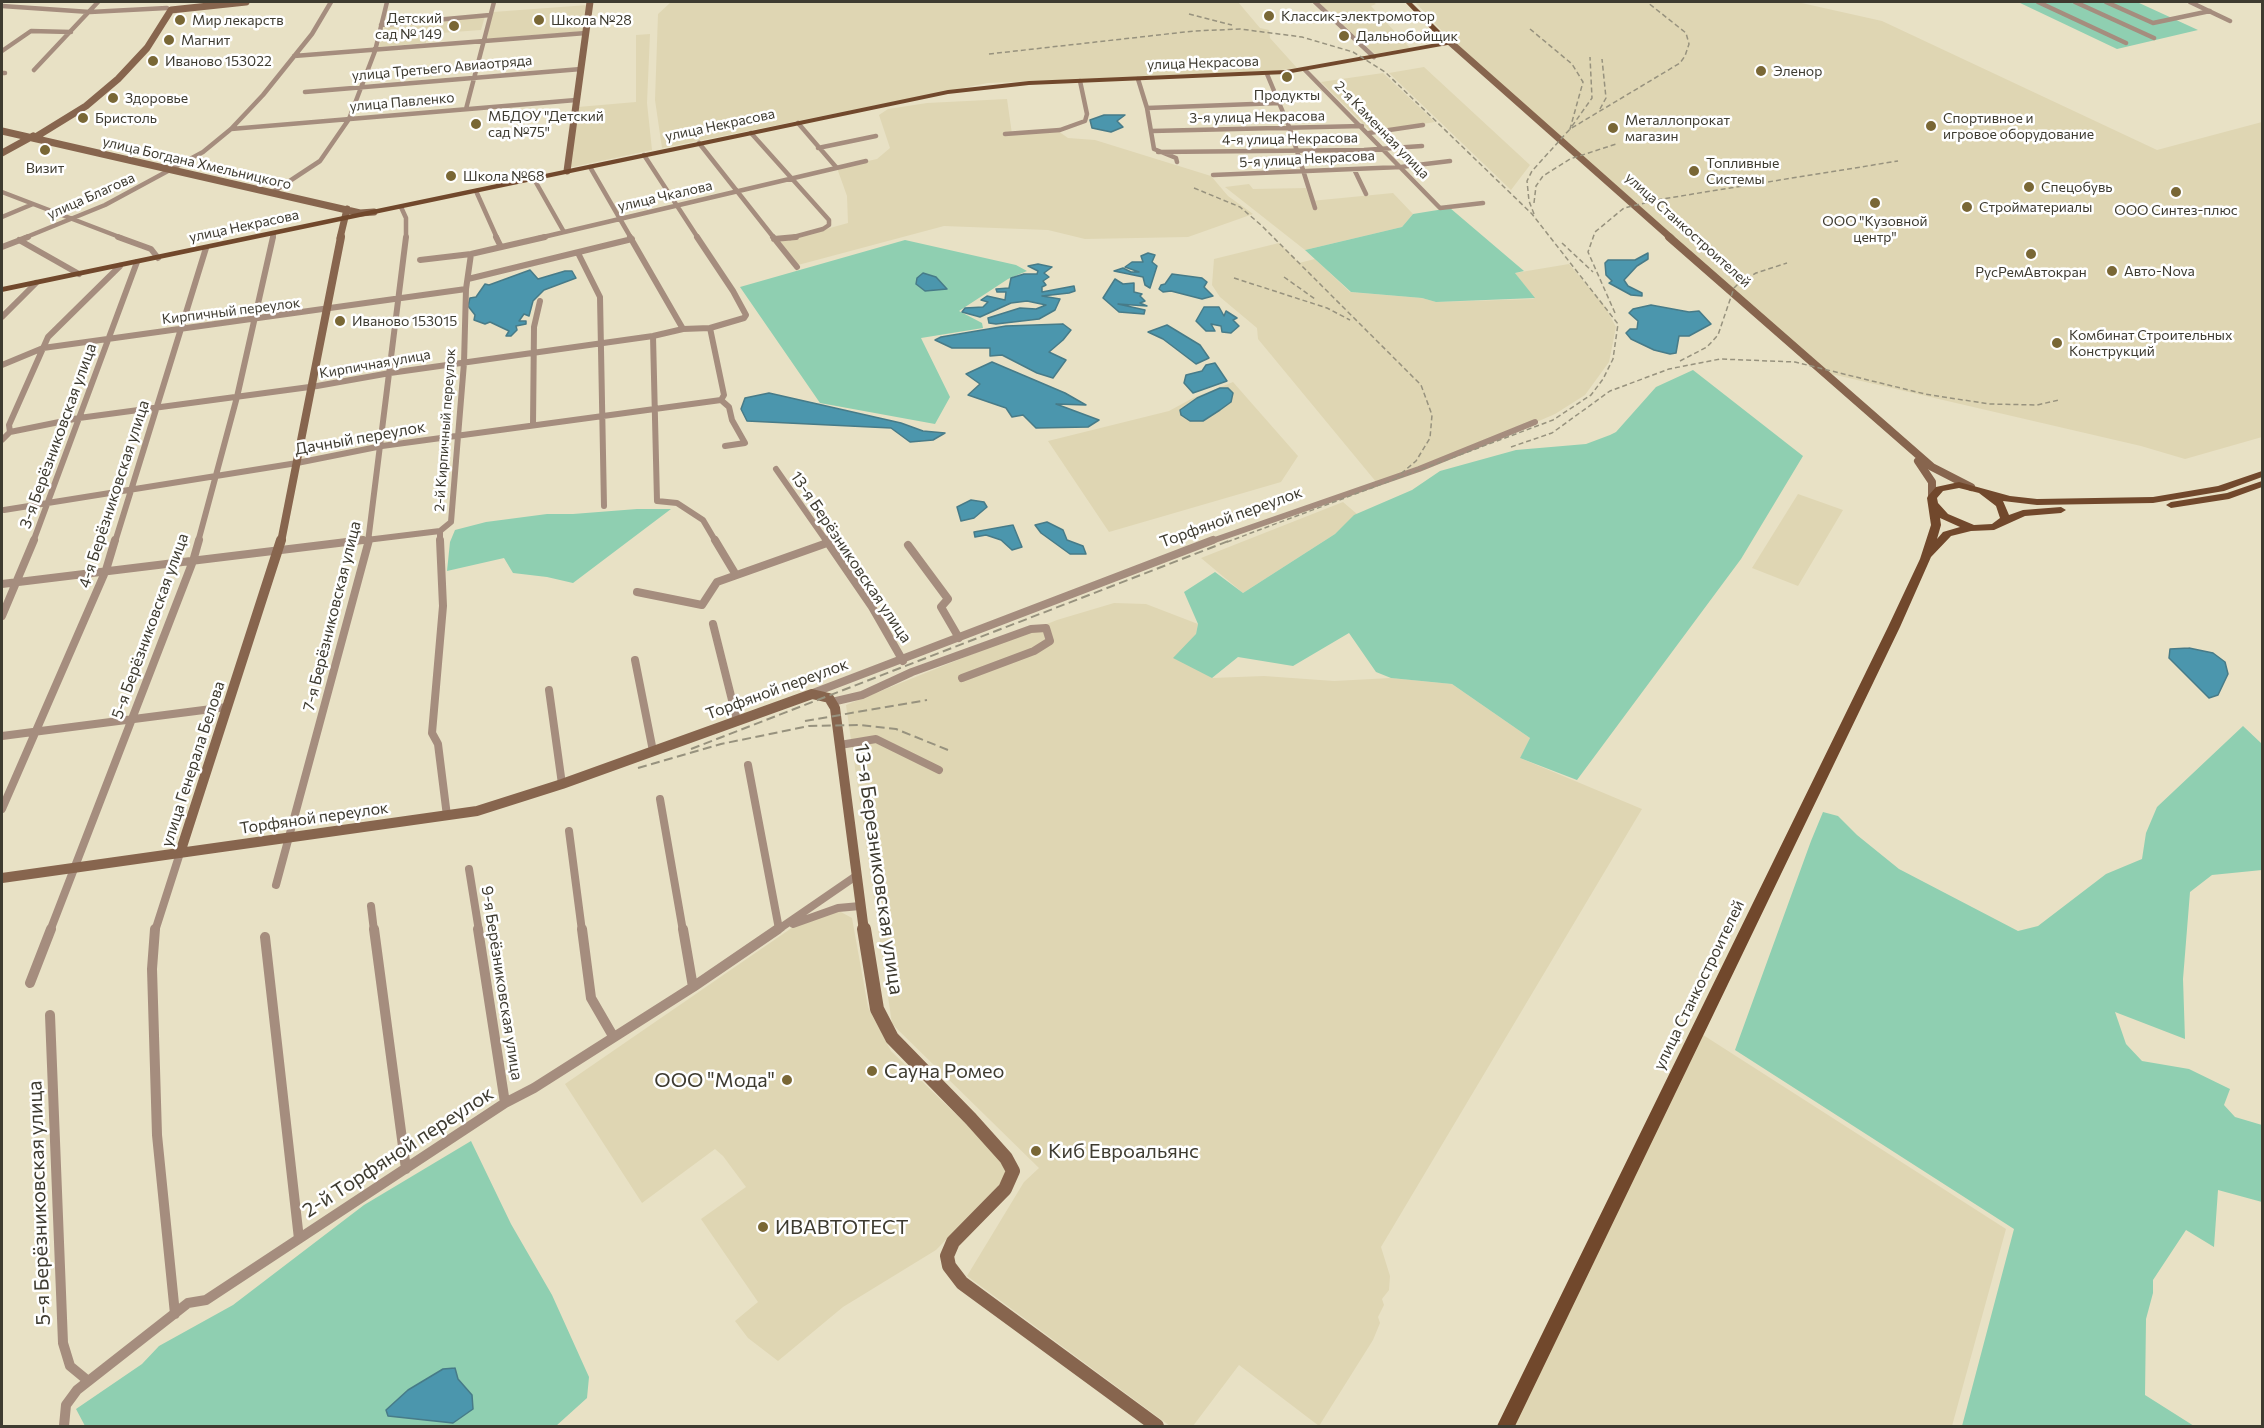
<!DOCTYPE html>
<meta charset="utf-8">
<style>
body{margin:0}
#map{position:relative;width:2264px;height:1428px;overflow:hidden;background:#e8e1c5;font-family:Commissioner,sans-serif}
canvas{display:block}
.frame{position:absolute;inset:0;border:3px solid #3e3b30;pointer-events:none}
</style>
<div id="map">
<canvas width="2264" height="1428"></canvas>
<div class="frame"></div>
</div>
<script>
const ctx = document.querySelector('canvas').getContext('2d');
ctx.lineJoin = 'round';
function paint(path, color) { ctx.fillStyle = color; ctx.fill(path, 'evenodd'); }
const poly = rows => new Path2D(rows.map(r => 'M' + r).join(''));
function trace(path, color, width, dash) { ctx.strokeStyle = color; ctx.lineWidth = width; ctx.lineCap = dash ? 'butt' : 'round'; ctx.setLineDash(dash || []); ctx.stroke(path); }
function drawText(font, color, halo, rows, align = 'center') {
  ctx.font = font + ' Commissioner,sans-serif'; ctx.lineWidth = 5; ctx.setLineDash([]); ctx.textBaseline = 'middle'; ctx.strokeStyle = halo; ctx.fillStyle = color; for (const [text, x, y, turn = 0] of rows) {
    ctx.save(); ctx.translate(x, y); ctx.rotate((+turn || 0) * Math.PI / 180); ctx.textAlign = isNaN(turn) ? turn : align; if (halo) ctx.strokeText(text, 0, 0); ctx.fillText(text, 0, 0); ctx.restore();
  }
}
paint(poly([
 [692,2,1238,2,1260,28,1269,30,1270,38,1297,68,1265,72,988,83,662,148,655,100,658,14,670,3],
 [1318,2,1373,2,1376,4,1371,6,1410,48,1375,54],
 [1415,2,1797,2,1882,21,2157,150,2262,122,2262,437,2185,459,2141,446,1827,373,1458,48],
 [588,5,585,31,486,39,493,12],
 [485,16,481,30,426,34,426,43,379,47,385,26],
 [650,34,647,103,652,150,568,168,578,107,636,102,636,35],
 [1424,67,1530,165,1511,190,1389,73],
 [1383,73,1435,122,1371,132,1321,82],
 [1007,99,1012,134,1058,131,1068,138,1095,140,1211,176,1228,196,1253,214,1188,237,1085,239,1048,230,944,226,798,265,779,242,848,223,847,196,837,168,877,159,890,148,879,115,888,109,927,103],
 [1249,184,1253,189,1306,188,1311,201,1393,193,1413,214,1402,227,1305,250,1225,187],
 [1279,243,1299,263,1315,259,1350,292,1422,298,1436,302,1534,299,1515,273,1569,264,1604,305,1616,327,1609,362,1585,395,1555,414,1495,440,1377,483,1258,339,1257,328,1220,297,1212,285,1214,259],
 [1233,382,1298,456,1281,482,1109,532,1048,441,1169,411,1193,398],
 [1798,494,1843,510,1798,586,1752,568],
 [1343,502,1357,514,1335,534,1243,593,1201,558],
 [1114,603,1146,604,1198,624,1196,634,1212,678,1264,676,1334,681,1391,678,1452,684,1530,738,1520,758,1642,809,1381,1247,1390,1276,1389,1290,1382,1299,1384,1305,1378,1317,1380,1323,1373,1340,1319,1426,1239,1365,1193,1426,1170,1426,967,1276,1024,1182,1039,1168,892,1024,846,705,1057,620],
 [839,911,852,918,868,1007,891,1051,975,1133,1007,1169,1008,1176,936,1250,843,1307,778,1361,748,1338,735,1321,758,1302,701,1219,746,1187,723,1156,715,1149,642,1203,565,1084,796,925],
 [1700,1033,2006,1229,1952,1426,1512,1426]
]), '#dfd6b3');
paint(poly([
 [2018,2,2137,2,2198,30,2117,49],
 [1450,208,1524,271,1515,273,1535,298,1436,302,1422,298,1351,292,1305,250,1402,227,1413,214],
 [905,240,1016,265,1027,271,1008,279,959,311,982,323,983,328,921,338,950,397,935,424,820,403,740,287],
 [1693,370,1803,456,1741,559,1577,780,1520,758,1530,738,1452,684,1391,678,1376,672,1349,633,1293,666,1238,657,1212,678,1173,658,1196,634,1198,624,1184,592,1215,572,1243,593,1335,534,1354,515,1412,490,1440,471,1516,450,1586,444,1610,435,1616,432,1656,387],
 [637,509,671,509,573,583,547,577,513,573,504,558,447,571,450,542,455,530,486,522,547,514,573,514],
 [2243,726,2262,744,2262,870,2212,875,2190,892,2183,979,2185,1039,2115,1012,2126,1044,2142,1061,2189,1069,2230,1089,2224,1105,2235,1117,2262,1125,2262,1202,2218,1190,2214,1247,2186,1230,2153,1280,2153,1293,2146,1319,2145,1395,2194,1426,1962,1426,2014,1229,1735,1050,1811,841,1823,812,1838,816,1857,835,1899,869,2018,931,2038,926,2106,874,2142,859,2146,833,2157,807],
 [471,1141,511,1224,552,1295,589,1377,587,1398,556,1426,85,1426,76,1409,142,1364,159,1346,233,1305,364,1205]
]), '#8fcfb1');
const water = poly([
 [1104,115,1125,115,1117,121,1123,127,1111,132,1092,128,1090,120,1104,115],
 [1148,253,1155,255,1152,262,1157,266,1150,288,1145,285,1143,277,1114,271,1123,268,1131,272,1139,272,1125,267,1132,262,1143,262,1141,256,1148,253],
 [1648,253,1648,259,1637,266,1624,280,1628,286,1642,293,1642,296,1631,295,1609,283,1612,281,1606,275,1605,263,1608,260,1635,260,1648,253],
 [1038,264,1052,267,1044,273,1049,277,1043,281,1046,285,1042,287,1042,292,1074,286,1075,291,1069,293,1042,296,1060,299,1055,310,1039,319,996,324,989,323,988,318,1020,308,1036,309,1046,305,1027,301,1011,303,980,317,962,312,965,308,983,307,988,302,981,300,987,296,1005,300,1006,292,997,292,996,289,1009,288,1011,278,1024,274,1037,274,1038,271,1028,266,1038,264],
 [530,270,538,279,565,271,572,271,576,278,544,290,533,301,529,316,524,314,519,321,526,321,526,324,516,326,517,330,511,336,506,336,509,331,490,322,485,324,474,320,475,315,468,306,470,298,476,297,485,284,489,285,530,270],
 [923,273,936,277,947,289,925,291,916,284,917,278,923,273],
 [1172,274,1202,278,1207,282,1204,287,1213,296,1202,299,1171,291,1163,292,1159,289,1161,285,1165,284,1172,274],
 [1115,279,1123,284,1134,283,1134,292,1142,294,1140,296,1145,301,1140,303,1147,306,1118,304,1145,310,1144,314,1119,312,1103,298,1115,279],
 [1651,305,1689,312,1699,311,1711,324,1689,336,1679,336,1676,353,1670,354,1654,350,1631,339,1626,333,1630,329,1637,329,1638,321,1629,313,1633,309,1651,305],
 [1204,307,1219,307,1224,316,1226,311,1237,318,1233,320,1239,326,1231,333,1222,332,1221,326,1211,324,1215,331,1206,331,1196,321,1204,307],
 [1063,324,1071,330,1063,340,1049,352,1066,360,1053,378,1037,373,1002,355,990,356,990,348,952,348,935,340,941,337,1006,326,1063,324],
 [1167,325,1200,345,1209,358,1196,364,1163,339,1148,332,1167,325],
 [992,362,1065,393,1086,405,1056,404,1099,420,1088,427,1036,428,1023,415,1012,417,1006,408,968,395,980,384,966,374,992,362],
 [1215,363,1227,381,1193,393,1184,383,1186,375,1202,371,1206,365,1215,363],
 [1220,388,1228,388,1233,393,1231,402,1220,410,1203,421,1190,421,1181,415,1180,410,1197,398,1220,388],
 [769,393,901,423,923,431,945,433,933,440,910,442,891,428,747,421,741,409,745,398,769,393],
 [971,500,984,502,987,507,974,518,961,521,957,507,971,500],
 [1047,522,1063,530,1067,540,1083,546,1086,554,1070,554,1041,533,1035,525,1047,522],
 [1013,525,1022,547,1012,550,1001,540,986,535,975,537,974,532,1013,525],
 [2189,648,2213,653,2225,662,2228,674,2218,695,2209,698,2169,658,2170,649,2189,648],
 [455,1368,458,1379,472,1395,473,1409,453,1423,388,1416,386,1410,408,1390,443,1369,455,1368]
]);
paint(water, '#4b96ad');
trace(water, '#477b88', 1.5);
trace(poly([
 [1315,2,1374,57],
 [2038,2,2126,43],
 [2075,2,2154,38],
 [2106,2,2153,23,2210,11],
 [2190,2,2230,21],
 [2,6,90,12,167,8],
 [381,25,490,15],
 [2,51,31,31,71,32],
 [294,56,586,33],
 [34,70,98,2],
 [1305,70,1440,208,1483,203],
 [2,73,5,73],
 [1267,74,1290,129,1315,208],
 [1138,79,1147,108,1154,149,1176,158,1177,162],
 [305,92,581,69],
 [1147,108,1280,103],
 [466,109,494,2],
 [798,123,836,167],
 [231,129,576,100],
 [1152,131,1362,126],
 [751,133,829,220,829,225,823,229,790,238],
 [1369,133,1423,125],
 [1005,134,1060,130,1085,121,1087,114,1080,81],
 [699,143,774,238],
 [818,148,876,136],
 [1158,152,1364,150,1422,146],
 [644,155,698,238],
 [590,167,631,238],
 [1354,169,1366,194],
 [1213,175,1401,167,1450,161],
 [534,179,564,232],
 [476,191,497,238],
 [2,192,122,238],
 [273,192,320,161,349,119,375,51,387,2],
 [401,207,406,218,406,238],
 [2,217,33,204],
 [24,238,105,205,203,152,231,129,263,95,312,34,331,2],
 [273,238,274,234],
 [539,238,866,161]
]), '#a58d7e', 4.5);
trace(poly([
 [118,237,151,249,158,258],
 [496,237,501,247],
 [630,237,683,329],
 [773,237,797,267],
 [774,239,796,237],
 [19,240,79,274],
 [2,247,28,237],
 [578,253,600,297,604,506],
 [420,260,471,254,545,237],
 [468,279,632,239],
 [2,317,36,283],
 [710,328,724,395,721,400,729,407,732,420,745,443,725,446],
 [653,336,657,501,677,503,703,520,716,542],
 [2,365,43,348,466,289],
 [533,425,534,327,540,301],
 [10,432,79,418,317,386,390,373,653,336,683,329,710,328,744,318,746,315,733,291,697,237],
 [2,440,10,432,9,425,48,337,120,266],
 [776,469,827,542],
 [4,510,297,463,382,446,721,400],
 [440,531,440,542],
 [440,531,451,522,464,363,466,289,471,254],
 [33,542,137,262],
 [115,542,206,248],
 [198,542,237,397,273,237],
 [350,542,440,531],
 [368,542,406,237],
 [1209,542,1419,469,1535,422]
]), '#a58d7e', 6);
trace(poly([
 [440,540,443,606,432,733,438,744,447,816],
 [715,540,736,575],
 [826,540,872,607,903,661],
 [908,545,948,599,941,607,959,638],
 [2,584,363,540],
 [637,592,702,605,717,582,827,543],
 [2,616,34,540],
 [713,624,737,720],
 [635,660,653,751],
 [549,690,562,784],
 [813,693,1213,540],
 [832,702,862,695,912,672,1031,629,1046,628,1050,641,1034,651,962,678],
 [2,736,227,707],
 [840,745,876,739,939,770],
 [748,765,779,929,781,928],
 [660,799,683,931],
 [2,809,106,570,115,540],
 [569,831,582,931],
 [469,869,479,931],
 [276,885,369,540],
 [371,906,374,931],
 [793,924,838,908,860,906],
 [50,931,193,561,199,540],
 [155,931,180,853],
 [776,931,856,876]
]), '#a58d7e', 8);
trace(poly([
 [155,929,152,969,157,1135,175,1314],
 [374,929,406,1169],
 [478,929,505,1103],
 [582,929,591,998,613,1036],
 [683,929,693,987],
 [265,937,299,1239],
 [30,983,51,929],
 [50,1015,63,1343,70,1366,87,1380],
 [64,1426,66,1405,77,1390,188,1303,206,1300,505,1103,534,1088,693,987,778,929]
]), '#a58d7e', 10);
trace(poly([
 [1451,43,1671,238],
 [2,131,360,213,374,212],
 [34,138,86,106,118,79,147,48,171,10,246,2],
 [2,153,33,136],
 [567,171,590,2],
 [340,238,347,209]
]), '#87654e', 7);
trace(poly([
 [1669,237,1932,467,1971,487],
 [1918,461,1932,482,1932,498],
 [281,542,341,237]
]), '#87654e', 8);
trace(poly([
 [180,853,281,540],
 [2,878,477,811,562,784,812,694,829,698,835,708,864,931]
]), '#87654e', 10);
trace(poly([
 [864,929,877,1009,892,1038,971,1119,1006,1158,1013,1171,1005,1189,953,1242,947,1256,949,1266,962,1283,1157,1426]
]), '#87654e', 14);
paint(poly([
 [1405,2,1411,2,1450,41,1453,42,1453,44,1286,74,1029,85,948,94,2,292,2,287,948,90,1029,81,1286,70,1443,42,1405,2],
 [2262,471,2262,477,2224,491,2153,503,2037,505,2003,501,2009,515,2023,510,2061,507,2066,510,2061,513,2025,516,1994,530,1971,531,1951,536,1931,557,1900,627,1515,1426,1497,1426,1888,627,1920,559,1931,525,1927,498,1928,496,1936,487,1959,482,2010,496,2037,499,2153,497,2218,486,2262,471],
 [1959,488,1979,493,1996,506,2000,518,1992,524,1974,525,1948,514,1938,503,1937,498,1943,491,1959,488],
 [1940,518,1960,527,1943,532,1937,539,1941,525,1940,518],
 [2262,481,2262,487,2229,499,2171,508,2166,505,2171,502,2227,493,2262,481]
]), '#71482c');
trace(poly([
 [1189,14,1232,25],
 [1530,29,1572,64,1583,82,1570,129,1592,98,1590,57],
 [989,54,1194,31,1240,29,1302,37,1353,52,1385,72,1532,214,1618,324,1613,359,1603,379,1591,395,1553,420,1227,542],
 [1600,109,1606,98,1602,59],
 [1194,188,1240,207,1261,225,1421,385,1432,415,1430,438,1416,461,1397,477],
 [1534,203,1536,186,1543,176,1570,159,1616,144],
 [1534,214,1529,201,1527,181,1532,171,1570,129,1680,63,1685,56,1689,44,1686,33,1647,2],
 [1562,243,1593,272],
 [1284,277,1315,299],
 [1234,278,1327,308,1350,320],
 [1615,313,1588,252,1595,232,1624,208,1662,199,1898,161],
 [1680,361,1707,347,1718,335,1734,288,1739,283,1756,273,1787,263],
 [1511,447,1552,433,1610,391,1669,369,1720,359,1795,362,1925,394,1989,404,2037,405,2059,400]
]), '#97927e', 1.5, [5, 3]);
trace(poly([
 [805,721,927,700],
 [691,749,1231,540],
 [638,768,721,744,809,726,860,725,896,729,948,750]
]), '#97927e', 2, [9, 4.5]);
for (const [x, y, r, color] of [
 [1269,16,6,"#796735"],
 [180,20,6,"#796735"],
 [539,20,6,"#796735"],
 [454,26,6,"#796735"],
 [1344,36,6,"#796735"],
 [169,40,6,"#796735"],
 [153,61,6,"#796735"],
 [1761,71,6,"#796735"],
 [1287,77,6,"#796735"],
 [113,98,6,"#796735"],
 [83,118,6,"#796735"],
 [476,124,6,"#796735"],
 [1931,126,6,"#796735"],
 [1613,128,6,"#796735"],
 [45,150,6,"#796735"],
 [1694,171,6,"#796735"],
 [451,176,6,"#796735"],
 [2029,187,6,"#796735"],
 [2176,192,6,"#796735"],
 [1875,203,6,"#796735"],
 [1967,207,6,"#796735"],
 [2031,254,6,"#796735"],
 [2112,271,6,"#796735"],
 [340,321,6,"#796735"],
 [2057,343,6,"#796735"],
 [872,1071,6,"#796735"],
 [787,1080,6,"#796735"],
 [1036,1151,6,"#796735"],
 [763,1227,6,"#796735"]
]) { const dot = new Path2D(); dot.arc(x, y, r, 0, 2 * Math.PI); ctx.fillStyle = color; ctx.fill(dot); trace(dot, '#fff', 2); }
drawText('14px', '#3e3b30', '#fff', [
 ["Классик-электромотор",1281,16],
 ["Детский",442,18,"right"],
 ["сад № 149",442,34,"right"],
 ["Мир лекарств",192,20],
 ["Школа №28",551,20],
 ["Дальнобойщик",1356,36],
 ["Магнит",181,40],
 ["Иваново 153022",165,61],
 ["Эленор",1773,71],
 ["Продукты",1287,95,"center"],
 ["Здоровье",125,98],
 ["МБДОУ \"Детский",488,116],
 ["сад №75\"",488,132],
 ["Бристоль",95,118],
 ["Спортивное и",1943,118],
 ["игровое оборудование",1943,134],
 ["Металлопрокат",1625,120],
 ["магазин",1625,136],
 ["Топливные",1706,163],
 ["Системы",1706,179],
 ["Визит",45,168,"center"],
 ["Школа №68",463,176],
 ["Спецобувь",2041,187],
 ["Стройматериалы",1979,207],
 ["ООО Синтез-плюс",2176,210,"center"],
 ["ООО \"Кузовной",1875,221,"center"],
 ["центр\"",1875,237,"center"],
 ["Авто-Nova",2124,271],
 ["РусРемАвтокран",2031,272,"center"],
 ["Иваново 153015",352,321],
 ["Комбинат Строительных",2069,335],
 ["Конструкций",2069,351]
], 'left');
drawText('14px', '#3e3b30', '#fff', [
 ["улица Некрасова",1203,63,-2],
 ["улица Третьего Авиаотряда",442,68,-5],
 ["улица Павленко",402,102,-5],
 ["3-я улица Некрасова",1257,117,-1],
 ["улица Некрасова",720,125,-12],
 ["2-я Каменная улица",1382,130,46],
 ["4-я улица Некрасова",1290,139,-1],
 ["5-я улица Некрасова",1307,159,-3],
 ["улица Богдана Хмельницкого",197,163,13],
 ["улица Благова",91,196,-24],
 ["улица Чкалова",665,196,-13],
 ["улица Некрасова",244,226,-12],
 ["улица Станкостроителей",1688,230,42],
 ["Кирпичный переулок",231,311,-7],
 ["Кирпичная улица",375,364,-10],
 ["2-й Кирпичный переулок",445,430,-86]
]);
drawText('16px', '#3e3b30', '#fff', [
 ["3-я Берёзниковская улица",58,436,-70],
 ["Дачный переулок",360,438,-10],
 ["4-я Берёзниковская улица",114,494,-72],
 ["Торфяной переулок",1231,517,-20],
 ["13-я Берёзниковская улица",851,557,56],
 ["7-я Берёзниковская улица",332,616,-76],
 ["5-я Берёзниковская улица",150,626,-70],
 ["Торфяной переулок",777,689,-20],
 ["улица Генерала Белова",193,764,-72],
 ["Торфяной переулок",314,818,-8],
 ["9-я Берёзниковская улица",502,983,81],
 ["улица Станкостроителей",1699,985,-64]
]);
drawText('20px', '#3e3b30', '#fff', [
 ["13-я Березниковская улица",879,869,82],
 ["2-й Торфяной переулок",398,1152,-33],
 ["5-я Берёзниковская улица",39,1203,-92]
]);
drawText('20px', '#3e3b30', '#fff', [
 ["Сауна Ромео",884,1071],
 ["ООО \"Мода\"",775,1080,"right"],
 ["Киб Евроальянс",1048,1151],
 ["ИВАВТОТЕСТ",775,1227]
], 'left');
</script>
